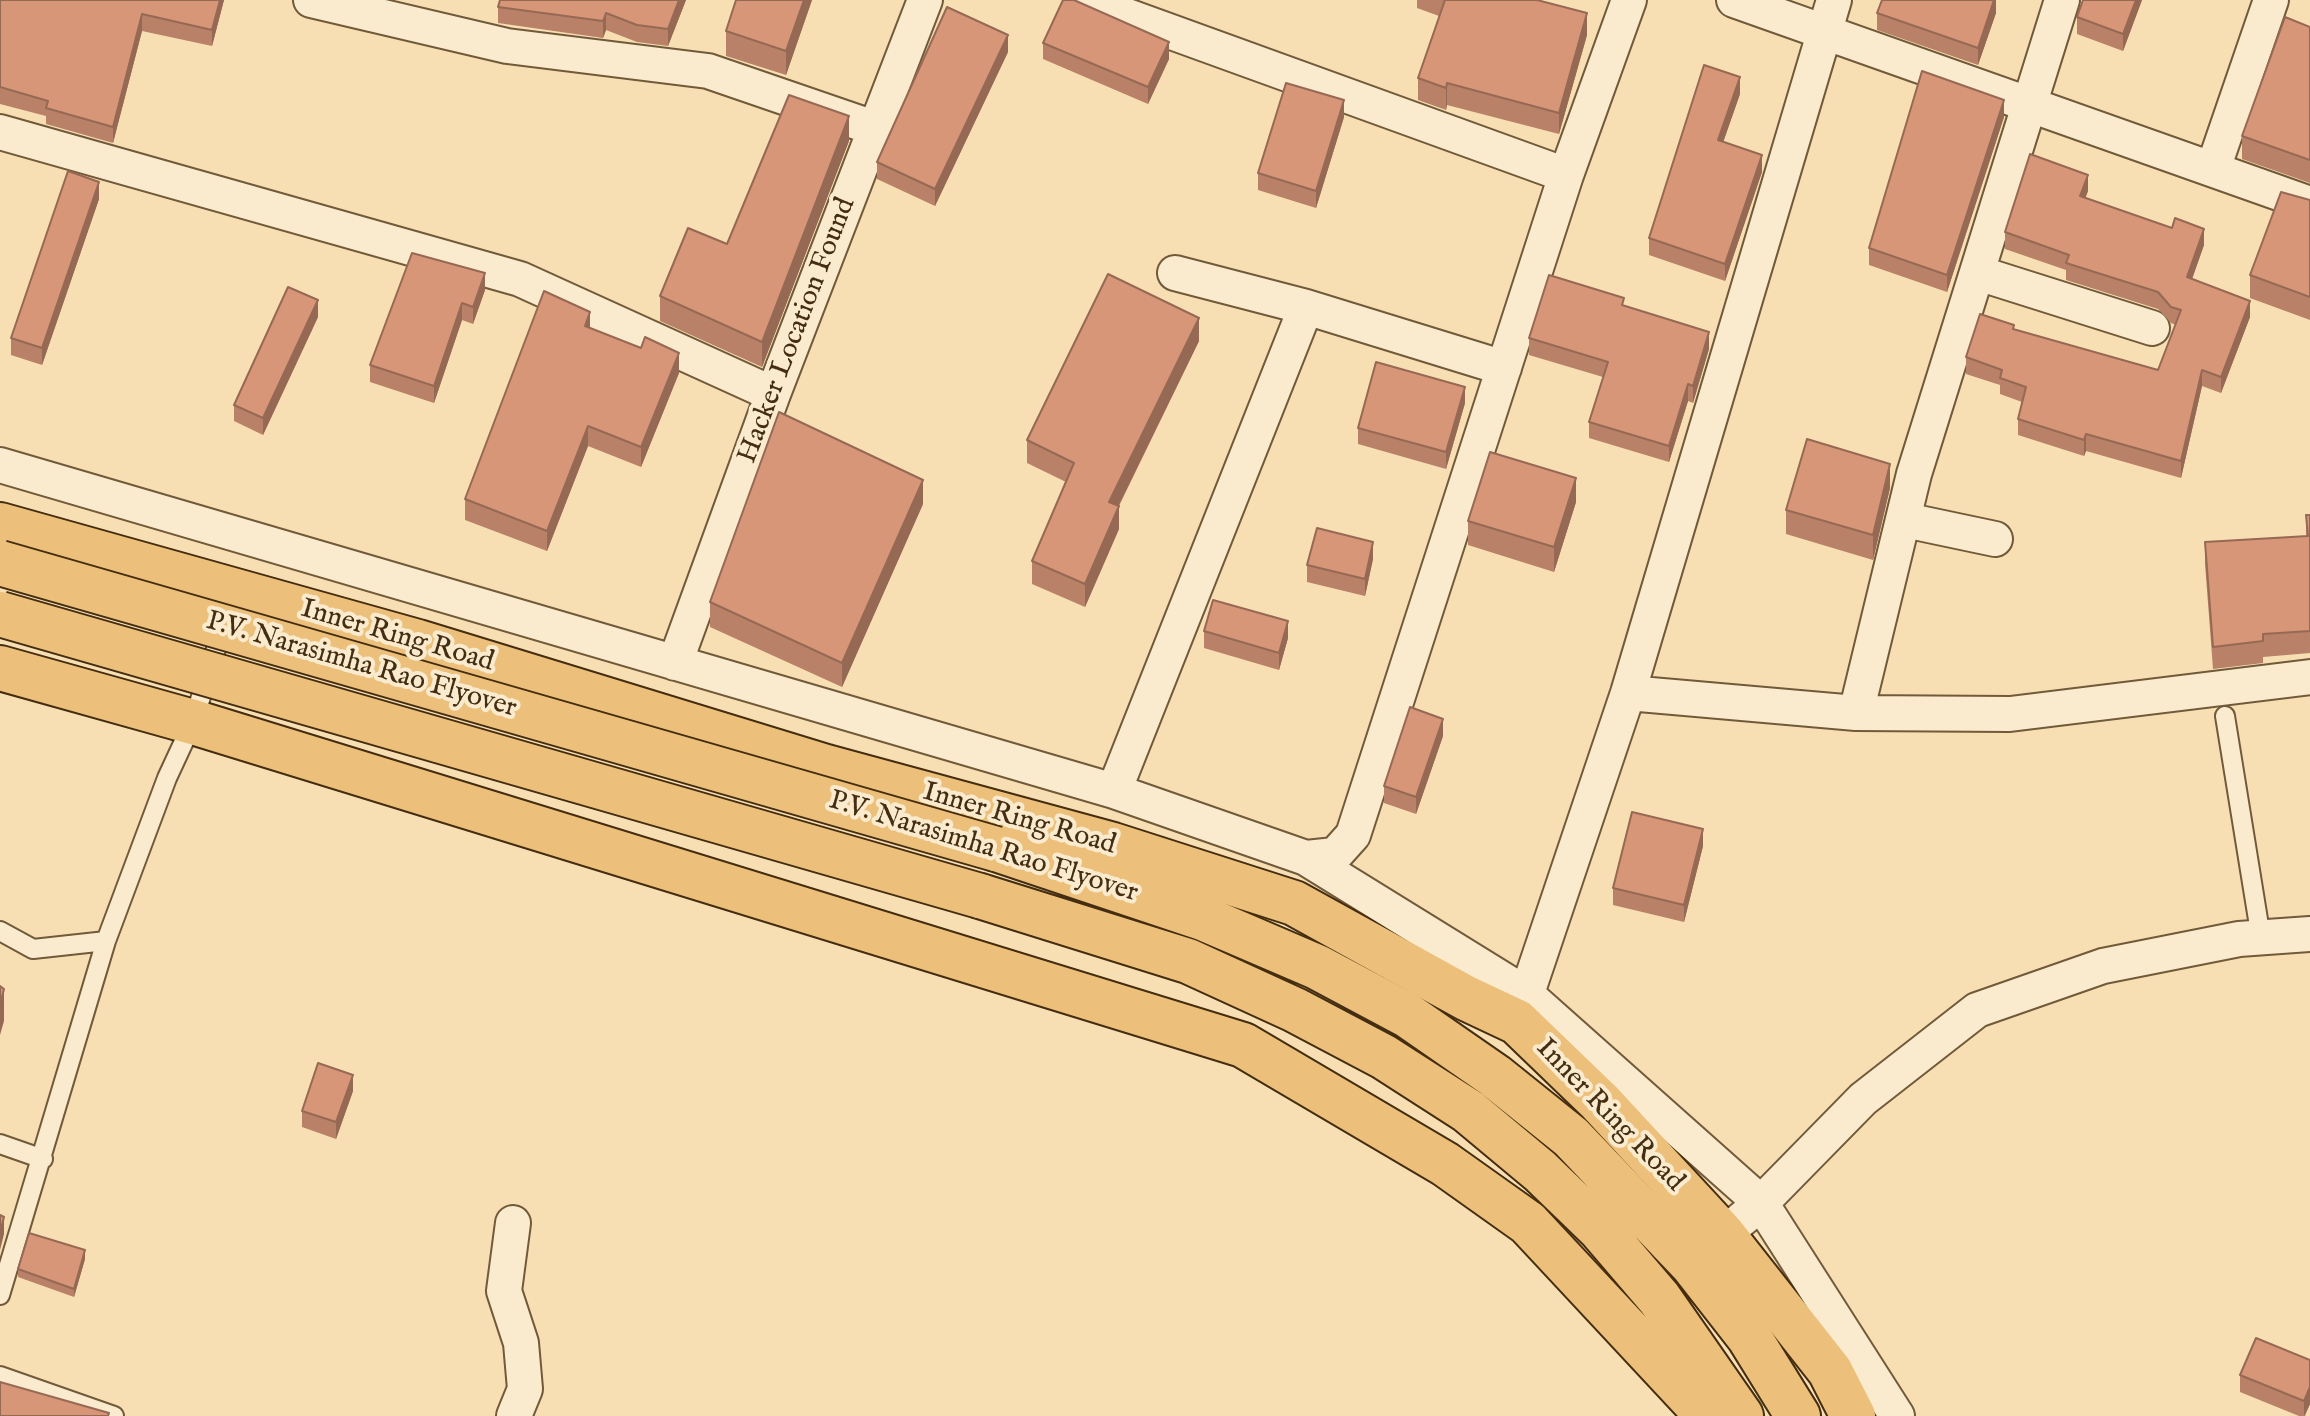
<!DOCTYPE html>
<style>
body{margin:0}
canvas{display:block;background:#f7dfb3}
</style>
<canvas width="2310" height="1416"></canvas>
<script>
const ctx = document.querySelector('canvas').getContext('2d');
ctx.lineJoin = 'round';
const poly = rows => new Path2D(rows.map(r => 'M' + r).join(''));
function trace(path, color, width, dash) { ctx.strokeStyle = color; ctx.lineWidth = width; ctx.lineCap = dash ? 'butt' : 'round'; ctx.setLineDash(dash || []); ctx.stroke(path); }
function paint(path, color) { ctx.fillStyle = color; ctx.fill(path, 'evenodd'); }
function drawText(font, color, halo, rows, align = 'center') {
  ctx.font = font + ' "IM FELL English",serif'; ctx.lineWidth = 8; ctx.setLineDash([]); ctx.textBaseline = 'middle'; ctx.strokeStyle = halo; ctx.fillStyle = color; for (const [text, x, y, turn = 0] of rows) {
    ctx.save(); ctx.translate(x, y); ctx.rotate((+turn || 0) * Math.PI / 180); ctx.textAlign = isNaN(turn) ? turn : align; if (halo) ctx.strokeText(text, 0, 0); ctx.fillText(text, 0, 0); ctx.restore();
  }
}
const service = poly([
 [2225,716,2261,938],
 [0,931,33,949,106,941],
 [0,1144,43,1159],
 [0,1295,106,941,167,778,193,722,223,627],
 [0,1376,114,1416]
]);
const minor = poly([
 [311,0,507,46,708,71,874,128],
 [1083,0,1566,175],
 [1734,0,2310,204],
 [0,132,520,279,773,394],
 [2213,169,2271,0],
 [1175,273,1306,307,1504,368],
 [1978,273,2152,328],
 [0,465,1114,791,1306,858,1526,994,1761,1203,1897,1416],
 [1905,520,1995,539],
 [675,663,773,394,925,0],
 [1628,693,1856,713,2010,714,2310,677],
 [1856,713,1914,474,2062,0],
 [1114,791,1306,307],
 [1306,858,1335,855,1353,835,1566,175,1629,0],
 [1520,1014,1628,693,1834,0],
 [513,1223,504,1291,521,1343,525,1389,514,1416],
 [1723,1235,1761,1203,1863,1099,1977,1010,2103,966,2239,939,2310,934]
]);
const primary = poly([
 [0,525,418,642,826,767,1113,845,1294,903,1466,998,1517,1022,1600,1102,1723,1235,1830,1371,1853,1416],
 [0,668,193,722,1243,1045,1445,1164,1528,1223,1708,1416]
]);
const motorway = poly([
 [996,849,1205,919,1317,967,1407,1015,1495,1076,1571,1137,1692,1264,1749,1337,1798,1416],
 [980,896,1188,961,1295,1010,1384,1057,1468,1111,1540,1171,1600,1229,1659,1298,1741,1416]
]);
trace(service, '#715a39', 22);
trace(minor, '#715a39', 38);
trace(primary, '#442d10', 48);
trace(motorway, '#442d10', 48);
trace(service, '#faeace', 18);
trace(minor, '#faeace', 34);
trace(primary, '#ecc07a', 44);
trace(motorway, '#ecc07a', 44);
const motorwayBridge = poly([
 [0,563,996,849],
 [0,614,980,896]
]);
trace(motorwayBridge, '#442d10', 48, []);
trace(motorwayBridge, '#ecc07a', 44);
paint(poly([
 [0,0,224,0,212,46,142,31,113,143,46,124,46,116,0,104],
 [686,0,668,46,637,42,606,30,603,38,498,23,498,7],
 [736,0,812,0,786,75,726,56,726,31],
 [1417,0,1537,0,1587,35,1559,134,1447,105,1446,110,1418,100,1418,78,1439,16,1417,8],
 [1996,0,1996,13,1978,65,1877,30,1877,13],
 [2083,0,2142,0,2123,51,2077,34,2077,17],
 [2310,27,2310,183,2242,159,2242,136],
 [1043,43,1169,59,1148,104,1043,59],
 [1008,52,935,206,877,179,877,162],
 [1740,94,1723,142,1762,172,1725,281,1649,255,1649,238],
 [1344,117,1316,208,1258,190,1258,173],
 [2004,117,1947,292,1869,265,1869,248],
 [849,141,762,367,660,321,660,296,727,244],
 [2088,191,2085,198,2204,245,2192,279,2250,317,2221,393,2202,386,2181,478,2086,451,2084,456,2018,435,2018,419,2022,402,2000,394,2000,385,1966,374,1966,357,2014,329,2158,370,2176,325,2171,323,2158,309,2066,280,2066,270,2005,249,2005,232],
 [99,199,42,365,11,355,11,338],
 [2310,200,2310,320,2250,298,2250,275],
 [412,253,485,290,473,324,462,320,434,403,370,382,370,365],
 [1624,306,1709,349,1693,403,1688,401,1669,462,1589,438,1589,422,1603,377,1529,355,1529,338],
 [318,317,263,435,234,421,234,405],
 [590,328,679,373,641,467,588,446,547,551,465,520,465,499],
 [1199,341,1119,506,1119,529,1085,607,1032,584,1032,561,1066,482,1027,463,1027,440],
 [1465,403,1446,469,1358,444,1358,428],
 [1890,488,1873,560,1786,534,1786,510],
 [1576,502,1554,572,1468,545,1468,521],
 [923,504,842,687,710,627,710,602],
 [2306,515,2310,515,2310,653,2263,657,2263,663,2213,669,2205,564,2205,542,2306,536],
 [1373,559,1365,596,1307,582,1307,565],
 [1204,631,1288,638,1279,670,1204,648],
 [1443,736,1416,814,1384,803,1384,786],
 [1703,846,1684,922,1613,905,1613,888],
 [353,1091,336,1139,302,1127,302,1111],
 [85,1259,74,1297,18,1277,18,1269],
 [2310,1360,2310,1404,2305,1416,2299,1416,2240,1392,2240,1375]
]), '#b98167');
paint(poly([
 [220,0,224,0,212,46,212,30],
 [679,0,686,0,668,46,668,29],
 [804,0,812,0,786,75,786,51],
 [1994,0,1996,0,1996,13,1978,65,1978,48],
 [2136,0,2142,0,2123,51,2123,34],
 [606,13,606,30,603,38,603,21],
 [1587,13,1587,35,1559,134,1559,113],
 [142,14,142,31,113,143,113,127],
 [1008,35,1008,52,935,206,935,189],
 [1169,42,1169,59,1148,104,1148,87],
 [1740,77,1740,94,1718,157,1718,140],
 [1447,83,1447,105,1446,110,1446,88],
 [1344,100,1344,117,1316,208,1316,191],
 [2004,100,2004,117,1947,292,1947,275],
 [849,116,849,141,762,367,762,342],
 [1762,155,1762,172,1725,281,1725,264],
 [2088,175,2088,191,2080,213,2080,196],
 [99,182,99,199,42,365,42,348],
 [2204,229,2204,245,2187,293,2187,277],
 [485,273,485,290,473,324,473,307],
 [318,300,318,317,263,435,263,418],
 [2250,301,2250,317,2221,393,2221,377],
 [462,303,462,320,434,403,434,386],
 [590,312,590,333,585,326],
 [1199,318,1199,341,1109,525,1109,502],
 [1709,332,1709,349,1693,403,1693,386],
 [679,353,679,373,641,467,641,447],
 [2202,370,2202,386,2181,478,2181,461],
 [1688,384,1688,401,1669,462,1669,446],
 [1465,387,1465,403,1446,469,1446,452],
 [588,426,588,446,547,551,547,531],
 [2086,434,2086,451,2084,456,2084,440],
 [1890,464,1890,488,1873,560,1873,535],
 [1576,478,1576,502,1554,572,1554,547],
 [923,480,923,504,842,687,842,663],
 [1119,506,1119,529,1085,607,1085,584],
 [1373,542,1373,559,1365,596,1365,579],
 [1288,621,1288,638,1279,670,1279,653],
 [1443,719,1443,736,1416,814,1416,797],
 [1703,829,1703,846,1684,922,1684,905],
 [4,989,4,1021,0,1035,0,1004],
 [353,1075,353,1091,336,1139,336,1122],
 [4,1217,4,1234,0,1250,0,1233],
 [85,1250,85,1259,74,1297,74,1289],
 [2310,1387,2310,1404,2304,1416,2304,1401]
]), '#966954');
const building = poly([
 [0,0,220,0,212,30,142,14,113,127,46,108,48,101,0,87,0,0],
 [500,0,679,0,668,29,637,25,606,13,603,21,498,7,500,0],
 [736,0,804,0,786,51,726,31,736,0],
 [1063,0,1074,0,1169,42,1148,87,1043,43,1063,0],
 [1445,0,1537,0,1587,13,1559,113,1447,83,1446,88,1418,78,1445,0],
 [1882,0,1994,0,1978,48,1877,13,1882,0],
 [2083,0,2136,0,2123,34,2077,17,2083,0],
 [947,7,1008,35,935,189,877,162,947,7],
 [2285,17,2310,27,2310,160,2242,136,2285,17],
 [1704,65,1740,77,1718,140,1762,155,1725,264,1649,238,1704,65],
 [1922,71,2004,100,1947,275,1869,248,1922,71],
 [1286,83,1344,100,1316,191,1258,173,1286,83],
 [789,95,849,116,762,342,660,296,688,228,727,244,789,95],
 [2030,154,2088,175,2080,196,2172,228,2175,218,2204,229,2187,277,2250,301,2221,377,2202,370,2181,461,2086,434,2084,440,2018,419,2026,387,2000,378,2002,370,1966,357,1980,314,2014,325,2013,329,2158,370,2181,310,2171,307,2158,292,2066,263,2069,255,2005,232,2030,154],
 [68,171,99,182,42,348,11,338,68,171],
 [2281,192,2310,200,2310,297,2250,275,2281,192],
 [412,253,485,273,473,307,462,303,434,386,370,365,412,253],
 [1108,274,1199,318,1109,502,1119,506,1085,584,1032,561,1074,463,1027,440,1108,274],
 [1549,275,1624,298,1622,305,1709,332,1693,386,1688,384,1669,446,1589,422,1608,362,1529,338,1549,275],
 [288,287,318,300,263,418,234,405,288,287],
 [544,291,590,312,585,326,641,348,645,337,679,353,641,447,588,426,547,531,465,499,544,291],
 [1376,362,1465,387,1446,452,1358,428,1376,362],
 [779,412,923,480,842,663,710,602,779,412],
 [1807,439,1890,464,1873,535,1786,510,1807,439],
 [1490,452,1576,478,1554,547,1468,521,1490,452],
 [2306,515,2310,515,2310,631,2263,634,2263,641,2213,647,2205,542,2308,536,2306,515],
 [1317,528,1373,542,1365,579,1307,565,1317,528],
 [1213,600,1288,621,1279,653,1204,631,1213,600],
 [1410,707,1443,719,1416,797,1384,786,1410,707],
 [1632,812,1703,829,1684,905,1613,888,1632,812],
 [0,986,4,989,0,1004,0,986],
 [318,1063,353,1075,336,1122,302,1111,318,1063],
 [0,1215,4,1217,0,1233,0,1215],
 [29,1233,85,1250,74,1289,18,1269,29,1233],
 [2256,1338,2310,1360,2310,1387,2304,1401,2240,1375,2256,1338],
 [0,1382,109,1413,108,1416,0,1416,0,1382]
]);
paint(building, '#d79678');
trace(building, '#966954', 2);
drawText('28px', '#442d10', '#faeace', [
 ["Hacker Location Found",798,331,-69],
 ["Inner Ring Road",397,637,16],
 ["P.V. Narasimha Rao Flyover",361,666,16],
 ["Inner Ring Road",1019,820,16],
 ["P.V. Narasimha Rao Flyover",983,848,17],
 ["Inner Ring Road",1609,1116,46]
]);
</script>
